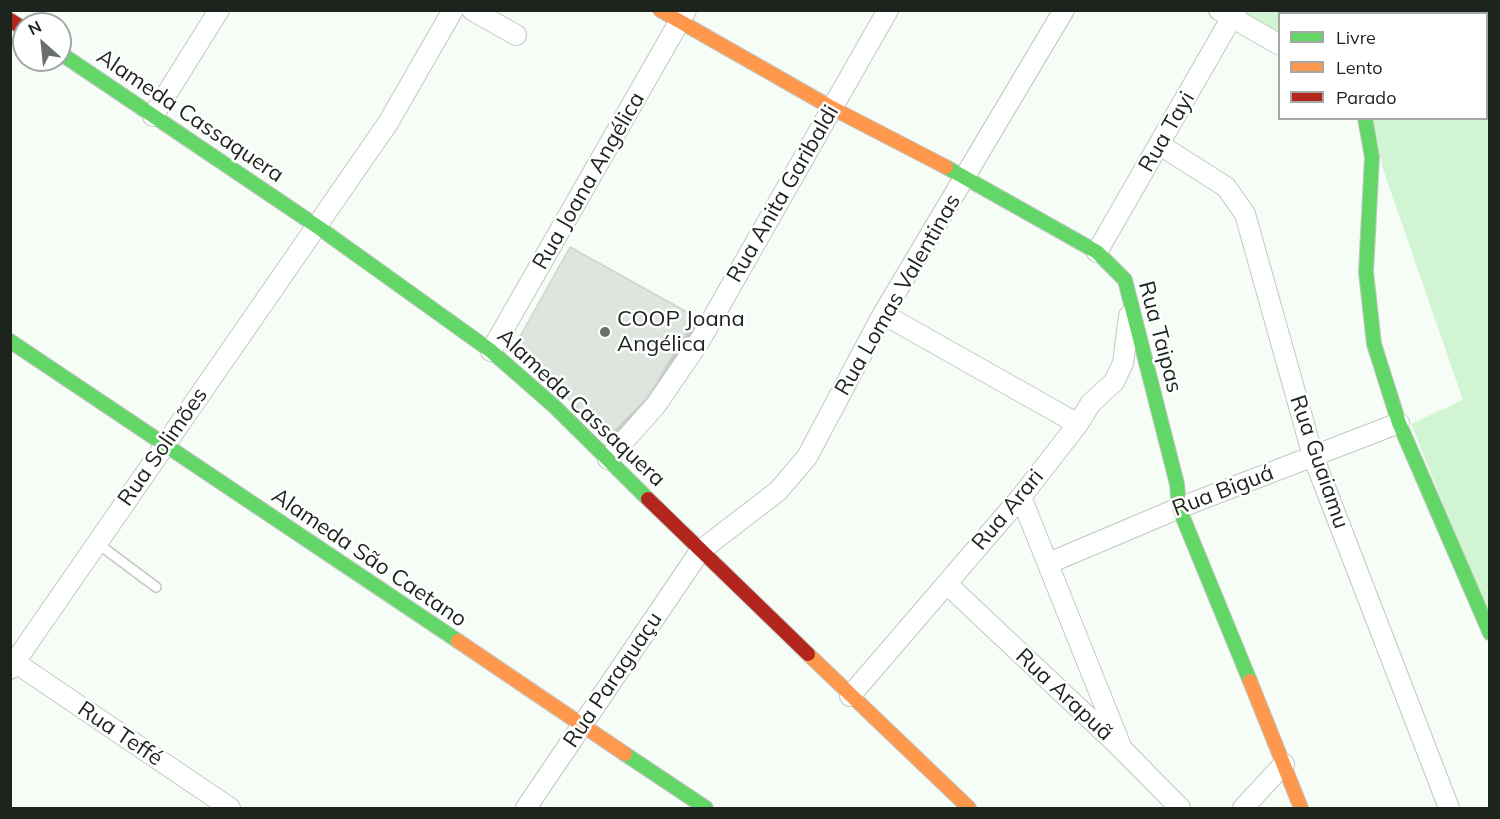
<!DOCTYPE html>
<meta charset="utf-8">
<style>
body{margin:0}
#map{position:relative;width:1500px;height:819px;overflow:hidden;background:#f6fcf6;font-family:Mulish,sans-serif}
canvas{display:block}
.frame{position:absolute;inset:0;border:12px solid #1d241d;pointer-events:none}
.legend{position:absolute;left:1278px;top:12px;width:210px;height:108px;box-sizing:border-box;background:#fff;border:2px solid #a5a7a5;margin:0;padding:8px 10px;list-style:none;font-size:18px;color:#1d241d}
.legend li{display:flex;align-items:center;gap:12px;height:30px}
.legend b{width:30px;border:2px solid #a5a7a5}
.north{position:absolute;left:12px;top:12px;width:60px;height:60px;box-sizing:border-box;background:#fff;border:2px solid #a5a7a5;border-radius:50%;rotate:333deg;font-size:16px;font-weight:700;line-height:24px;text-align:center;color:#1d241d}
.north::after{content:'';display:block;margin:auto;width:21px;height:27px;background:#697069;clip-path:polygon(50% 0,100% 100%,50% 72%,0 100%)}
</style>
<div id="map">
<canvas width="1500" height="819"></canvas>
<div class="frame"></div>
<ul class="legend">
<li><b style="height:8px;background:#63d668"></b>Livre</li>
<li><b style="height:8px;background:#ff974d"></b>Lento</li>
<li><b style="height:8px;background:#b3261e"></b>Parado</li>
</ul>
<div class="north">N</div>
</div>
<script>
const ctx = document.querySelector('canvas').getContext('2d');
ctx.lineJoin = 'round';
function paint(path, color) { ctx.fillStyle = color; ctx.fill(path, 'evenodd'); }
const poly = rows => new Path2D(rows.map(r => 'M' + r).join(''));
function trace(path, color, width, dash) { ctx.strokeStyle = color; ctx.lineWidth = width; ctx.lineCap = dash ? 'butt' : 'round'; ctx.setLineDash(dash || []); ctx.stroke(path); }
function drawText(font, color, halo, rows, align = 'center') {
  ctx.font = font + ' Mulish,sans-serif'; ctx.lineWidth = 5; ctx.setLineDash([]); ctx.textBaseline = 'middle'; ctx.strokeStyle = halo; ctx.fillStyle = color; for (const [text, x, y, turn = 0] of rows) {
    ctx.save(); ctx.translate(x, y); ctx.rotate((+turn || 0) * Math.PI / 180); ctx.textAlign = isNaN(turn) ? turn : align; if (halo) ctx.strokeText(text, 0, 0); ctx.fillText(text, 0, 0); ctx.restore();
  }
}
paint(poly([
 [1243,10,1315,10,1316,13,1280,14,1279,37,1241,15],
 [1487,106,1489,108,1489,618,1411,424,1463,400,1383,169,1373,119,1486,118]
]), '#d1f5d3');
paint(poly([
 [571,249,708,326,621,442,608,435]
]), '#0003');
const building = poly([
 [570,247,696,317,647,398,608,437,514,347,570,247]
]);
paint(building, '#dee4de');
trace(building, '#ced6cf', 1.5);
const lane = poly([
 [1479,14,1489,10],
 [97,543,156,587]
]);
const street = poly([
 [472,10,516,35],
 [1219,10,1280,45],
 [153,116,219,10],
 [1160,145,1226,187,1245,214,1313,456,1449,808],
 [1097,252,1236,10],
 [883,314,1078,424],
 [491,351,686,10],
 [608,459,656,405,699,342,888,10],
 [1021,497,1120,744],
 [1049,563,1179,508,1399,423],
 [947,584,1122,749,1180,808],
 [10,659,230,808],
 [10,669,388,123,453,10],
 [850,696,1021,497,1078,424,1091,403,1114,382,1123,363,1129,316],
 [526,808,700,551,778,491,807,457,883,314,1064,10],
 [1243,808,1284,764]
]);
const fast = poly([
 [1326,10,1327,14],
 [60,53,318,227,491,351,555,407,648,499],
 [1365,118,1372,157,1366,272,1374,344,1399,423,1490,633],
 [946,167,1097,252,1125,280,1177,484,1179,508,1250,681],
 [10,341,458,641],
 [625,754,706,808]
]);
const slow = poly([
 [660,10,832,108,946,167],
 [458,641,625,754],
 [808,654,969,808],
 [1250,681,1301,808]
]);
const jam = poly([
 [10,20,24,29],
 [648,499,808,654]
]);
trace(lane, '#c2c8c2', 12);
trace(street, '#c2c8c2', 22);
trace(fast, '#c2c8c2', 16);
trace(slow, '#c2c8c2', 16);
trace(jam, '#c2c8c2', 16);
trace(lane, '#fefffe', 9);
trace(street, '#fefffe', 20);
trace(fast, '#63d668', 14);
trace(slow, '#ff974d', 14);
trace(jam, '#b3261e', 14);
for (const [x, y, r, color] of [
 [605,332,6,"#697069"]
]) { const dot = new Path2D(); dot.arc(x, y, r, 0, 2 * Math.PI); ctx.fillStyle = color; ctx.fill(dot); trace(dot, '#fff', 2); }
drawText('22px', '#1d241d', '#fff', [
 ["Alameda Cassaquera",190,116,34],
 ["Rua Tayi",1167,132,-60],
 ["Rua Joana Angélica",589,181,-60],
 ["Rua Anita Garibaldi",783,194,-60],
 ["Rua Lomas Valentinas",898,295,-60],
 ["Rua Taipas",1160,337,75],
 ["Alameda Cassaquera",581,408,43],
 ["Rua Solimões",163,447,-55],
 ["Rua Guaiamu",1319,462,71],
 ["Rua Biguá",1223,491,-21],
 ["Rua Arari",1008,510,-50],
 ["Alameda São Caetano",369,558,34],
 ["Rua Paraguaçu",613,680,-56],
 ["Rua Arapuã",1064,695,43],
 ["Rua Teffé",120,734,34]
]);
drawText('22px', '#1d241d', '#fff', [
 ["COOP Joana",617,319],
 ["Angélica",617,344]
], 'left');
</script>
